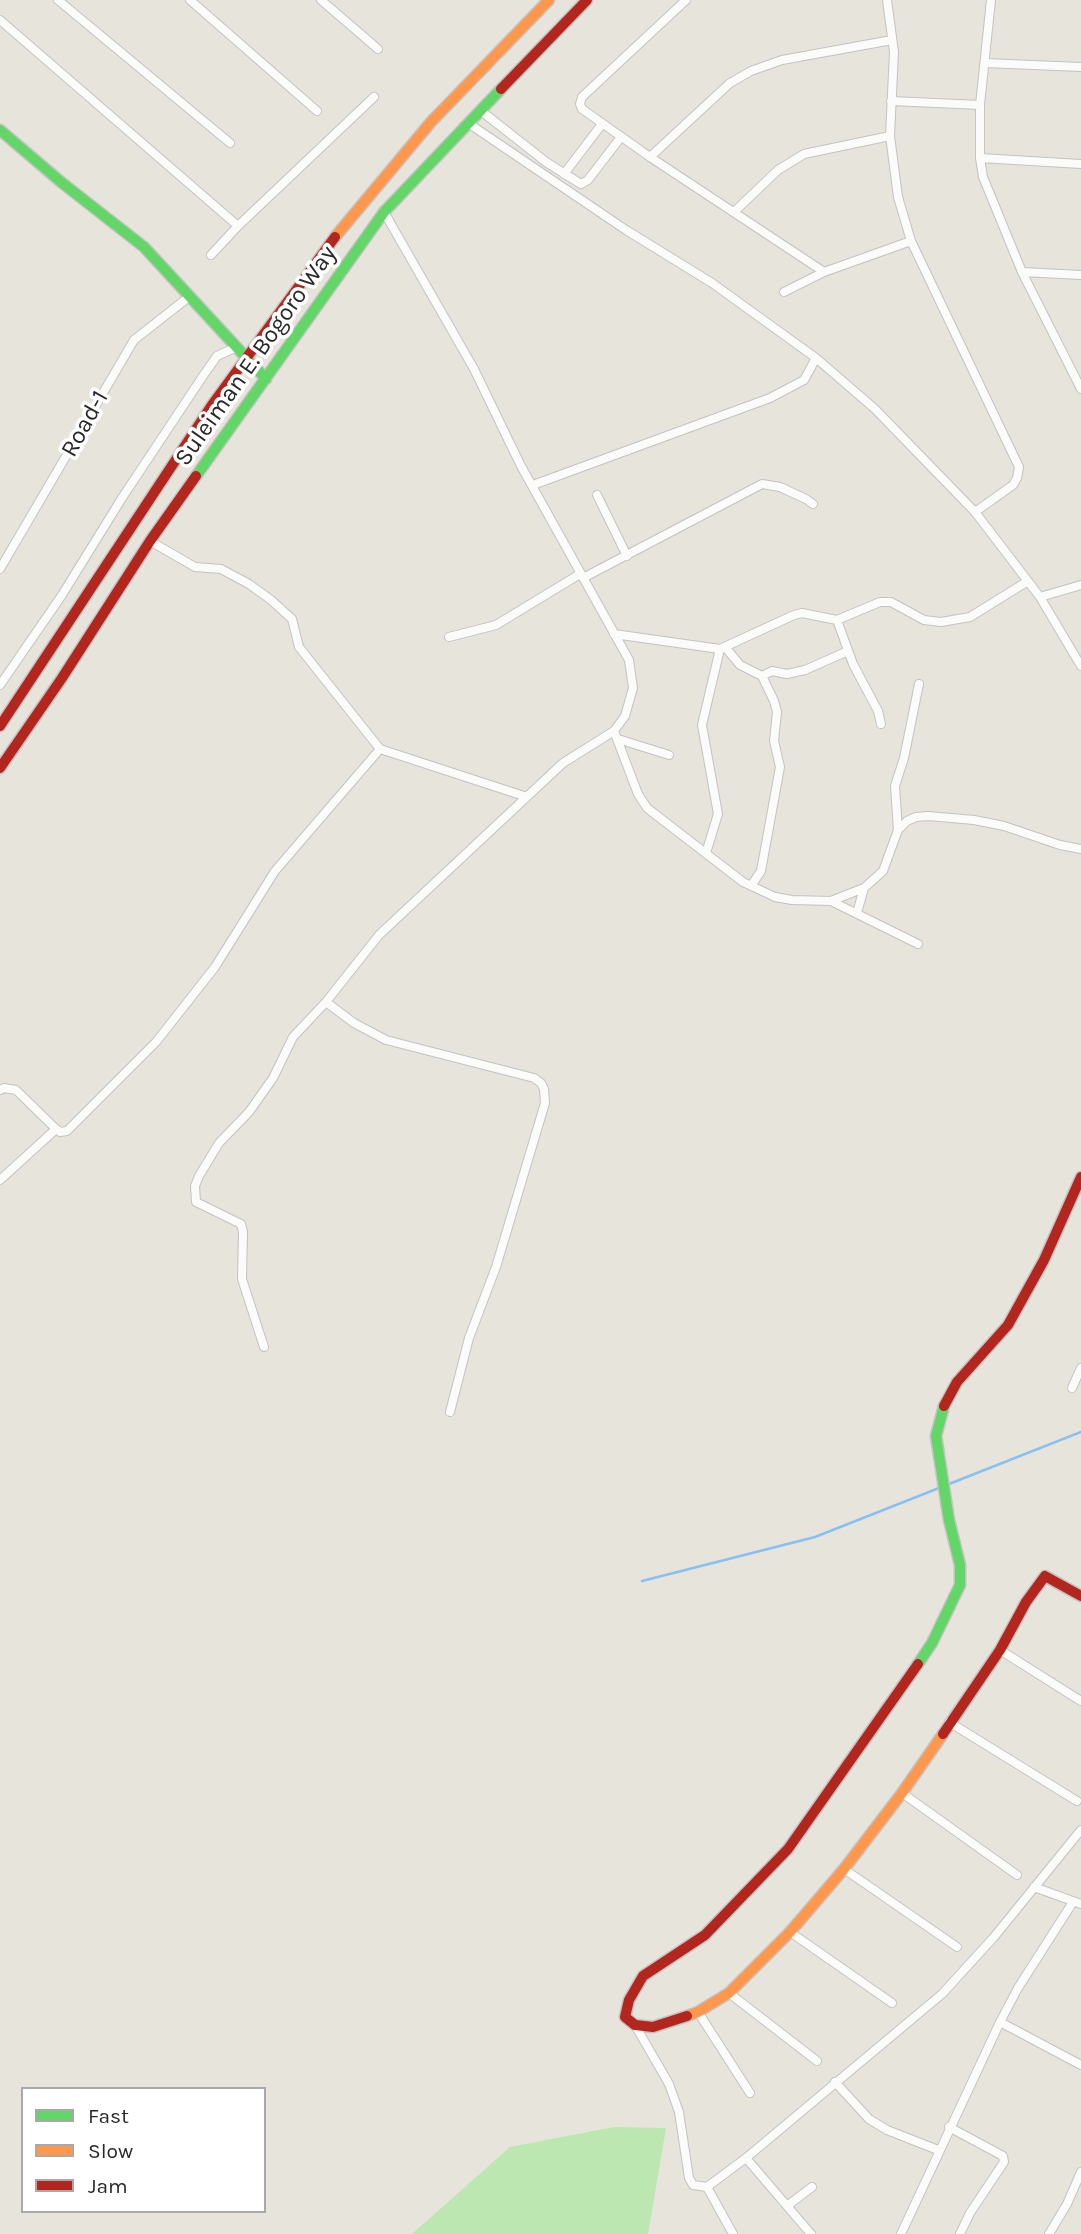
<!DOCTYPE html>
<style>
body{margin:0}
#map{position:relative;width:1081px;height:2234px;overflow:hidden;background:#e7e4dc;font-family:Karla,sans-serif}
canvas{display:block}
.legend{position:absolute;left:21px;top:2087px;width:245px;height:126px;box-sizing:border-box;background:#fff;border:2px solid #a9a9a9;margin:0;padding:9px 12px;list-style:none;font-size:21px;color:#282828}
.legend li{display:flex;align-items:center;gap:14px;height:35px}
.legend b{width:35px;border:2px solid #a9a9a9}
</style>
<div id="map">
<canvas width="1081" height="2234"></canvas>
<ul class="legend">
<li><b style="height:9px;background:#63d668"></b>Fast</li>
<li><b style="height:9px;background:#ff974d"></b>Slow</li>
<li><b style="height:9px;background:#b3261e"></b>Jam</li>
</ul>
</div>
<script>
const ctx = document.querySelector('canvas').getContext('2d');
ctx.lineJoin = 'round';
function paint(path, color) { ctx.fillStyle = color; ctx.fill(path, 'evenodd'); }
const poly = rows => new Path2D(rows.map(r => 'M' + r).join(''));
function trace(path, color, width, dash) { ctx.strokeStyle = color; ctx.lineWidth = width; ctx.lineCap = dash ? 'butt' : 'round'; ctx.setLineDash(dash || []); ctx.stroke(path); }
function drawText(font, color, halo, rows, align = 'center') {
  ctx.font = font + ' Karla,sans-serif'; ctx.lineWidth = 7; ctx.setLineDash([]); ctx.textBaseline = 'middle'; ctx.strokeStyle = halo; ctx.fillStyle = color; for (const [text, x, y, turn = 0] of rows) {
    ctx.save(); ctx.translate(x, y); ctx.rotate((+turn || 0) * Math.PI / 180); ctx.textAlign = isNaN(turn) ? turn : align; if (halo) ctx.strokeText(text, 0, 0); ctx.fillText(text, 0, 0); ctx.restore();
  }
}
paint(poly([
 [614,2127,666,2128,648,2234,412,2234,510,2147]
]), '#bde7b1');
trace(poly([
 [949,1484,1081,1432],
 [642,1581,815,1537,939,1488]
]), '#87c0f1', 2.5);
const street = poly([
 [58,0,230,143],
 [190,0,317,111],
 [321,0,378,49],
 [686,0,582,97,580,104,582,109,650,157,824,272],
 [887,0,894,52,890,136,898,197,911,241,1019,467,1017,478,1013,485,975,512],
 [991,0,980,105,980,158,983,177,1022,272,1081,389],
 [0,20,238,226],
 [985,63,1081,67],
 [891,101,980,105],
 [480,110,546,162,581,184,588,180,621,137],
 [468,123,626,230,712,283,816,358,875,409,975,512,1040,597,1081,666],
 [650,157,730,83,751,71,782,60,892,40],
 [980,158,1081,164],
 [564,174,602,124],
 [734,212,778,170,804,154,890,136],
 [211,255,238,226,374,97],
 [1022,272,1081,275],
 [784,292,824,272,911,241],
 [533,485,770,398,804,380,816,358],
 [597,495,627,556],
 [150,541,195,567,221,569,249,584,271,600,292,619,299,647,380,749,527,797],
 [0,569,134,340,190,296],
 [583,578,762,484,780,487,806,499,813,504],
 [1040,597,1081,585],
 [837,620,853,664,878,711,881,724],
 [614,634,720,649,794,615,802,613,837,620,880,602,891,602,924,620,941,622,970,617,1028,581],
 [449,637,496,625,580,574],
 [725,647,740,665,762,676,774,701,777,712,774,741,780,767,761,871,751,886],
 [762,676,772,671,787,674,805,670,848,651],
 [0,685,62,595,122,498,203,376,217,356,237,347],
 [614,731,638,794,647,808,743,882,775,897,792,900,831,901,864,888,883,871,898,830,907,821,916,817,928,816,974,820,1004,826,1060,845,1081,849],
 [618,739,669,755],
 [898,830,895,786,904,758,919,684],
 [706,853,718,814,702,725,720,649],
 [831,901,918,944],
 [857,913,864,888],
 [326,1002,354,1023,386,1040,534,1078,541,1083,544,1089,545,1103,496,1267,469,1338,450,1412],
 [0,1090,4,1088,16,1090,56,1129,60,1132,67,1131,156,1042,215,967,275,871,380,749],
 [0,1180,56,1129],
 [264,1347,242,1279,243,1232,241,1224,196,1202,195,1186,199,1176,219,1143,249,1112,273,1078,293,1037,326,1002,379,935,563,763,614,731,625,716,633,688,629,660,521,466,474,369,384,212],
 [1072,1388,1081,1368],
 [1000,1650,1081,1701],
 [949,1722,1077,1801],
 [902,1793,1017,1875],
 [844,1869,957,1947],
 [1034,1887,1081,1904],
 [790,1932,892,2003],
 [729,1993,817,2061],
 [698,2012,750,2093],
 [1000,2022,1081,2065],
 [635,2025,669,2084,679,2112,689,2178,693,2185,707,2187,746,2158,942,1994,994,1937,1081,1830],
 [835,2082,869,2119,887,2130,938,2150],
 [949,2127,1003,2156,1004,2162,970,2213,960,2234],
 [746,2158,811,2234],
 [707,2187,733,2234],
 [787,2206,812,2187],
 [901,2234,1000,2022,1018,1988,1073,1902],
 [1049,2234,1067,2204,1081,2172]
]);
const fast = poly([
 [0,130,61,182,144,247,266,379],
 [196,476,384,212,501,89],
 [918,1664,932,1643,960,1585,960,1565,949,1520,936,1436,944,1406]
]);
const slow = poly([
 [335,237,431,122,549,0],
 [687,2016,698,2012,729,1993,790,1932,844,1869,902,1793,943,1734]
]);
const jam = poly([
 [501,89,587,0],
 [0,726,212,405,335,237],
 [0,768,62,678,150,541,196,476],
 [944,1406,957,1382,1008,1325,1044,1260,1081,1177],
 [943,1734,1000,1650,1026,1602,1045,1576,1081,1596],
 [687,2016,653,2027,635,2025,625,2017,629,2000,643,1976,705,1935,788,1849,918,1664]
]);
trace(street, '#c4c2c3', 10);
trace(fast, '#c4c2c3', 13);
trace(slow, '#c4c2c3', 13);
trace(jam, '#c4c2c3', 13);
trace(street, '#fbfbfa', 8);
trace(fast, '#63d668', 10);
trace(slow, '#ff974d', 10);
trace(jam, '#b3261e', 10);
drawText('24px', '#282828', '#fff', [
 ["Suleiman E. Bogoro Way",256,356,-55],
 ["Road-1",85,424,-61]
]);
</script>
